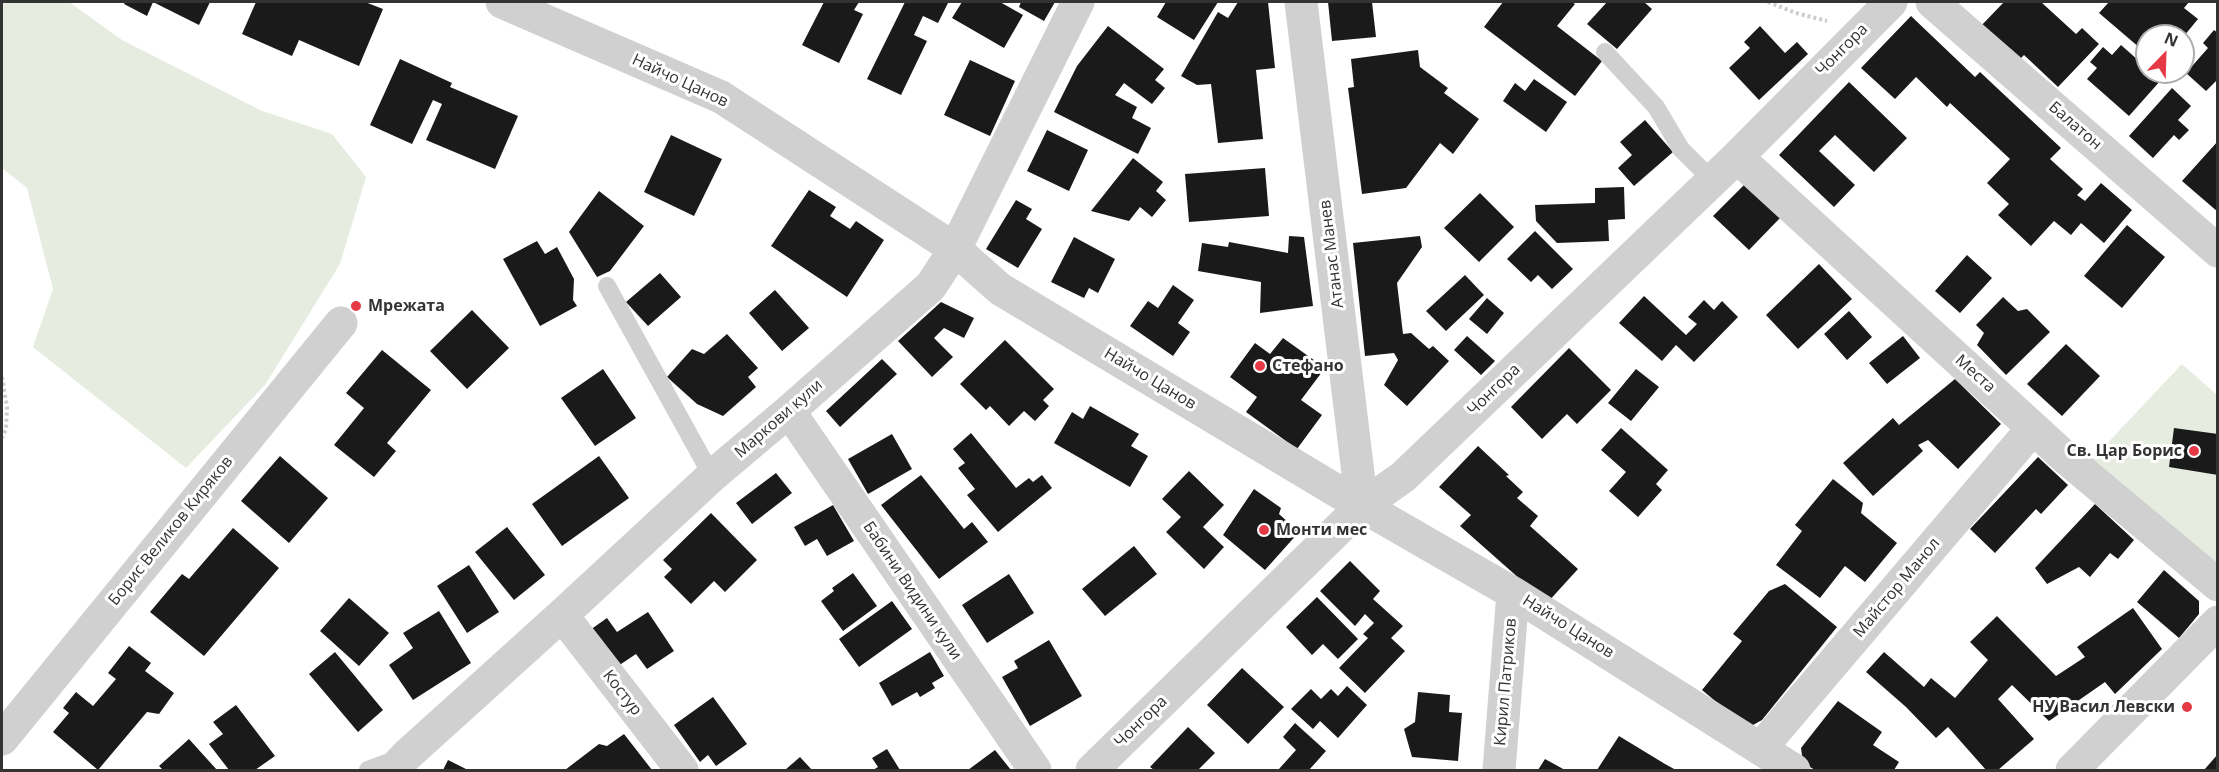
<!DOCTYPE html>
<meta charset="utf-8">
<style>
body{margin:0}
#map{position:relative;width:2219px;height:772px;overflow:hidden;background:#fff;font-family:"Open Sans",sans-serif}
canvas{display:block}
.frame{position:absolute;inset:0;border:3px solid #333;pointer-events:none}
.north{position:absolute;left:2135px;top:24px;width:60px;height:60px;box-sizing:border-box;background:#fff;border:2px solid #adadad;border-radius:50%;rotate:23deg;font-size:16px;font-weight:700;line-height:24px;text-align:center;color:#333}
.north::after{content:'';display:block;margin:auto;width:21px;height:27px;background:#e63946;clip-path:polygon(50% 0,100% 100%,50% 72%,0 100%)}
</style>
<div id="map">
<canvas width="2219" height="772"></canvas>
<div class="frame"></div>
<div class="north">N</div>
</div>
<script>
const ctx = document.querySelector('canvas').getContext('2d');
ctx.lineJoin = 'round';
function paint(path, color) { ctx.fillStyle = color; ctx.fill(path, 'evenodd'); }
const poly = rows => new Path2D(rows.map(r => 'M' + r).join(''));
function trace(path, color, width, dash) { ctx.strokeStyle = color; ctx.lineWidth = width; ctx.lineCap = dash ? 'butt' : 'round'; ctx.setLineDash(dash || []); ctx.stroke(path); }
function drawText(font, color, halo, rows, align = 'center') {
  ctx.font = font + ' "Open Sans",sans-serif'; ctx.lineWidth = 6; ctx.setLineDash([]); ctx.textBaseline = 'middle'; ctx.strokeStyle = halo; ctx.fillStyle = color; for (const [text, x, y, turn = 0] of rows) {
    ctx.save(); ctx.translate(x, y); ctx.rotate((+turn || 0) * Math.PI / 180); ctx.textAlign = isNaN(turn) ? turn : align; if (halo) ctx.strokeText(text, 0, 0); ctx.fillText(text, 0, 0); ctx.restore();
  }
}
paint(poly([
 [2,2,69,2,122,40,262,111,332,134,366,177,340,264,265,385,186,468,33,347,53,289,27,188,2,168],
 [2182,364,2217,395,2217,585,2081,471]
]), '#e6ecdf');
paint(poly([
 [125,2,210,2,199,25,153,2,147,16,124,4],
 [256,2,365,2,383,9,359,66,299,40,292,56,242,34],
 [824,2,859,2,854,10,863,14,839,63,802,45],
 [905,2,948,3,938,23,923,16,914,35,927,41,901,95,867,79],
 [962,2,1000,2,1023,15,1004,48,952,18],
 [1021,2,1055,2,1044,21,1019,7],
 [1166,2,1218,2,1194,40,1157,17],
 [1238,2,1268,2,1275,68,1256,70,1263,139,1218,143,1211,84,1197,85,1181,76,1218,12,1228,18],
 [1328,2,1372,2,1376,37,1332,41],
 [1503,2,1572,2,1575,4,1557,26,1602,61,1575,96,1484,27],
 [1607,2,1644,2,1652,9,1617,49,1587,24],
 [2004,2,2041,2,2076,34,2082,28,2099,44,2058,87,2024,55,2015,64,1978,29],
 [2109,2,2189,2,2184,8,2198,19,2184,36,2180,36,2172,29,2166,36,2147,36,2147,54,2099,13],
 [1911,16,1975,77,1980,72,2061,148,2050,159,2083,189,2077,195,2085,201,2101,183,2132,210,2104,243,2081,223,2071,235,2054,221,2031,246,1998,215,2009,204,1987,183,2010,159,1950,103,1947,107,1916,77,1895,99,1861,68],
 [1108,26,1164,69,1155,80,1165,88,1152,104,1124,83,1115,95,1137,107,1132,118,1151,128,1138,154,1054,112,1077,66],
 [1760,26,1785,53,1797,42,1808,54,1759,100,1729,68,1750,48,1744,42],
 [2214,30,2218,33,2218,79,2206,91,2186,73,2208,48,2203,43],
 [2121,45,2147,68,2147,72,2152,72,2161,80,2129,116,2087,79,2097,68,2090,62,2103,47,2112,55],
 [1418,50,1420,67,1448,88,1444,93,1479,119,1453,154,1440,143,1406,188,1362,194,1348,88,1354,87,1351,59],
 [400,59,452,83,450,87,518,116,495,169,426,140,442,104,433,100,412,144,370,125],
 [970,60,1015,81,990,136,944,115],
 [1534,79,1567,102,1546,132,1503,101,1515,83,1525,91],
 [1849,82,1907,138,1874,172,1835,135,1819,151,1855,185,1834,207,1779,155],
 [2172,88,2191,106,2178,120,2189,130,2179,140,2174,135,2153,158,2129,136],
 [1645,120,1673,152,1634,186,1618,168,1632,155,1620,142],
 [1047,130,1088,150,1069,191,1027,171],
 [671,135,722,159,694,216,644,192],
 [2218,141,2218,212,2182,181],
 [1133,158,1163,182,1156,191,1166,200,1152,217,1140,207,1129,221,1091,211],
 [1265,168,1269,216,1189,222,1185,174],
 [1745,184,1780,218,1749,250,1713,216],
 [1624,187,1625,219,1608,220,1609,241,1557,243,1536,221,1535,205,1595,203,1595,188],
 [809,190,836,207,830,216,850,229,856,221,884,240,847,297,771,246],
 [599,191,644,226,610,271,597,277,569,232],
 [1480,193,1514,227,1479,262,1444,228],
 [1016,200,1032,209,1026,219,1042,229,1018,268,986,249],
 [2127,225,2165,257,2122,308,2084,276],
 [1535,231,1573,269,1552,289,1538,275,1531,282,1507,259],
 [1289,236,1304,237,1313,306,1260,313,1261,282,1198,271,1202,243,1228,247,1229,242,1288,253],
 [1420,236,1422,247,1397,283,1403,334,1411,333,1429,349,1433,346,1449,361,1407,406,1384,385,1398,360,1394,353,1365,356,1353,243],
 [1074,237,1115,259,1098,293,1089,288,1084,298,1051,282],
 [537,241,545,254,557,247,574,279,573,300,577,306,540,326,503,259],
 [1967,255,1992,278,1960,313,1935,291],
 [1819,264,1852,299,1798,349,1766,315],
 [660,273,681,297,648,326,626,302],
 [1465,275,1484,295,1446,331,1426,311],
 [1173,285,1194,300,1178,323,1190,332,1173,356,1130,326,1148,301,1158,308],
 [775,290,809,328,782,351,749,313],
 [1644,296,1686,335,1697,324,1688,317,1704,300,1714,310,1722,301,1738,317,1694,362,1676,345,1662,361,1619,323],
 [2003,297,2018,311,2027,309,2050,332,2006,375,1977,345,1984,333,1976,325],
 [1487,298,1504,313,1487,334,1469,319],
 [941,302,974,318,964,338,944,328,934,338,953,357,932,377,898,341],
 [472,310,509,348,467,389,430,351],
 [1849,311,1872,337,1847,360,1824,334],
 [727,334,758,368,748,377,756,387,723,416,697,404,667,377,692,349,704,354],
 [1467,336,1495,361,1481,375,1454,350],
 [1903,336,1920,358,1887,384,1869,363],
 [1283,338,1325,368,1301,400,1322,415,1297,449,1246,412,1257,397,1230,377,1255,343,1270,354],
 [1005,340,1054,389,1043,400,1049,406,1035,421,1024,411,1009,426,990,406,986,410,960,384],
 [2066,344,2100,376,2062,416,2027,384],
 [1569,348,1611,390,1577,424,1567,414,1542,439,1511,407],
 [382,350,431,390,387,443,396,451,374,477,334,445,364,408,346,393],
 [882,359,897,374,840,427,826,411],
 [603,369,636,418,595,446,561,398],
 [1636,369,1659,387,1631,421,1608,403],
 [1955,379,2001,424,1958,469,1928,440,1918,445,1923,451,1873,496,1843,463,1893,418,1899,425],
 [1090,406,1139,434,1131,446,1148,456,1130,487,1054,443,1072,412,1083,419],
 [1621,428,1668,470,1656,484,1662,490,1638,517,1609,491,1626,472,1601,450],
 [2174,428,2218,434,2218,475,2169,467],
 [971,433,1016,488,1029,478,1033,482,1042,475,1052,488,998,532,967,495,975,489,958,468,965,463,953,449],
 [892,434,912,469,868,494,848,459],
 [1478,446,1509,475,1506,476,1523,492,1517,498,1538,516,1530,526,1578,569,1547,603,1460,526,1471,515,1439,487],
 [280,456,328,498,289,543,241,501],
 [599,456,629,498,562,546,532,504],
 [2038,457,2068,485,2041,514,2036,509,1995,553,1970,529],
 [1189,471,1224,505,1203,527,1224,547,1204,569,1166,532,1181,517,1162,499],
 [776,473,792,493,752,524,736,503],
 [921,475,964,529,972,522,988,542,939,579,881,505],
 [1833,479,1863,503,1861,513,1897,543,1865,582,1845,566,1820,598,1776,565,1802,531,1795,525],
 [1254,489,1281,508,1279,514,1299,532,1265,570,1223,535],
 [2095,504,2134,540,2118,559,2110,553,2090,577,2079,567,2047,584,2035,568],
 [833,505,854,541,827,556,817,539,805,546,794,527],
 [711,513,757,560,725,592,714,581,691,604,664,577,672,569,663,560],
 [507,527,545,575,514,600,475,552],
 [233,528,279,568,204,656,150,612,182,574,189,579],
 [1134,546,1157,574,1105,616,1082,589],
 [1350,561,1380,591,1373,599,1403,626,1391,638,1405,651,1365,693,1339,668,1368,638,1363,634,1374,623,1365,614,1355,626,1320,591],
 [469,565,499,612,467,633,437,586],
 [2164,570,2199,601,2199,614,2179,638,2137,602],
 [853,573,877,606,843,631,821,601,834,591,832,588],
 [1009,574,1034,613,987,643,962,605],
 [1785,584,1837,627,1762,720,1753,725,1738,720,1702,690,1742,641,1733,634,1769,591],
 [1317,597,1358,639,1338,659,1323,644,1312,655,1286,627],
 [349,598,389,633,359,666,320,631],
 [892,601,912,629,859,667,839,639],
 [2133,608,2162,649,2115,694,2105,682,2049,721,2012,685,1998,699,2034,739,1998,770,1986,770,1948,727,1936,738,1906,707,1866,672,1884,652,1924,687,1931,678,1955,698,1988,660,1970,642,1997,616,2056,676,2085,657,2077,647],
 [439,611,471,663,413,700,389,665,413,648,403,633],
 [648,612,674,651,647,669,636,654,615,668,590,630,607,618,617,632],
 [1049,640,1082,696,1030,726,1002,677,1018,668,1014,661],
 [129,646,151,663,145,671,174,693,159,714,147,712,98,770,53,732,69,713,63,708,76,692,93,706,116,679,108,673],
 [335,652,383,710,358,732,309,674],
 [930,652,944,676,932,683,935,688,920,697,917,692,892,706,879,683],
 [1242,668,1284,707,1248,744,1207,705],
 [1347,686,1367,705,1338,738,1320,721,1313,729,1291,709,1311,689,1321,699,1331,689,1338,696],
 [1418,692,1450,695,1449,712,1462,713,1458,761,1412,757,1404,729,1415,722],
 [713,697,747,744,716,766,708,755,700,762,674,725],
 [1838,701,1882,732,1873,745,1899,762,1894,770,1815,770,1803,763,1801,748],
 [236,705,275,756,255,770,229,770,209,744,223,734,213,722],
 [1295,723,1326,751,1309,770,1281,770,1279,769,1296,750,1283,737],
 [1188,727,1215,753,1198,770,1154,770,1150,767],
 [624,734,652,770,565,770,599,744,607,746],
 [1619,736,1665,764,1676,770,1597,770],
 [189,739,217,770,163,770,159,766],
 [887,749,900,770,873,770,878,767,872,758],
 [995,750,1011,770,968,770],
 [2218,754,2218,770,2204,770],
 [800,757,812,770,785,770],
 [1545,759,1565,770,1538,770],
 [448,760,468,770,443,770]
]), '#1a1a1a');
trace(poly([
 [1768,2,1796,13,1827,21],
 [2,377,7,407,6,429,2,438]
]), '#cdcdcd', 4, [3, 3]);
trace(poly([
 [1605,52,1656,107,1681,149,1712,180],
 [607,286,712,476],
 [368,770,400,758]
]), '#d0d0d0', 18);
trace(poly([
 [502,2,721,97,955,249,1000,289,1362,506,1513,593,1794,770],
 [1301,2,1362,506],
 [1932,2,2218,251],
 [1737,157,2067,459,2218,585],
 [789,411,1035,770],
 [562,615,682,770],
 [2,739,341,323],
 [1760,749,2033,428],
 [393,770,406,756,562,615,712,476,789,411,931,286,955,249,1078,2],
 [1092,770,1362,506,1403,477,1737,157,1891,2],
 [1499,770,1513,593],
 [2072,770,2218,622]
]), '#d0d0d0', 33);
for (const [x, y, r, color] of [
 [356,306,6,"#e63946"],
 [1260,366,6,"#e63946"],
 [2194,451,6,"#e63946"],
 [1264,530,6,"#e63946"],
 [2187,707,6,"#e63946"]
]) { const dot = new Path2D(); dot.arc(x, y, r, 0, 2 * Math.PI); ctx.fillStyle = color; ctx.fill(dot); trace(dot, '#fff', 2); }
drawText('16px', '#333', '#fff', [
 ["Чонгора",1842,50,-45],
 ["Найчо Цанов",680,81,25],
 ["Балатон",2075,126,41],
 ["Атанас Манев",1332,254,-97],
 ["Места",1975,374,42],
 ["Найчо Цанов",1150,379,31],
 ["Чонгора",1494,390,-44],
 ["Маркови кули",779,419,-41],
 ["Борис Великов Киряков",171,531,-51],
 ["Майстор Манол",1897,588,-50],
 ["Бабини Видини кули",912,591,56],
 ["Найчо Цанов",1568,627,32],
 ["Кирил Патриков",1506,682,-85],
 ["Костур",622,693,52],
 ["Чонгора",1141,722,-44]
]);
drawText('bold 16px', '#333', '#fff', [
 ["Мрежата",368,306],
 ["Стефано",1272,366],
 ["Св. Цар Борис",2182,451,"right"],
 ["Монти мес",1276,530],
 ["НУ Васил Левски",2175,707,"right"]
], 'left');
</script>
